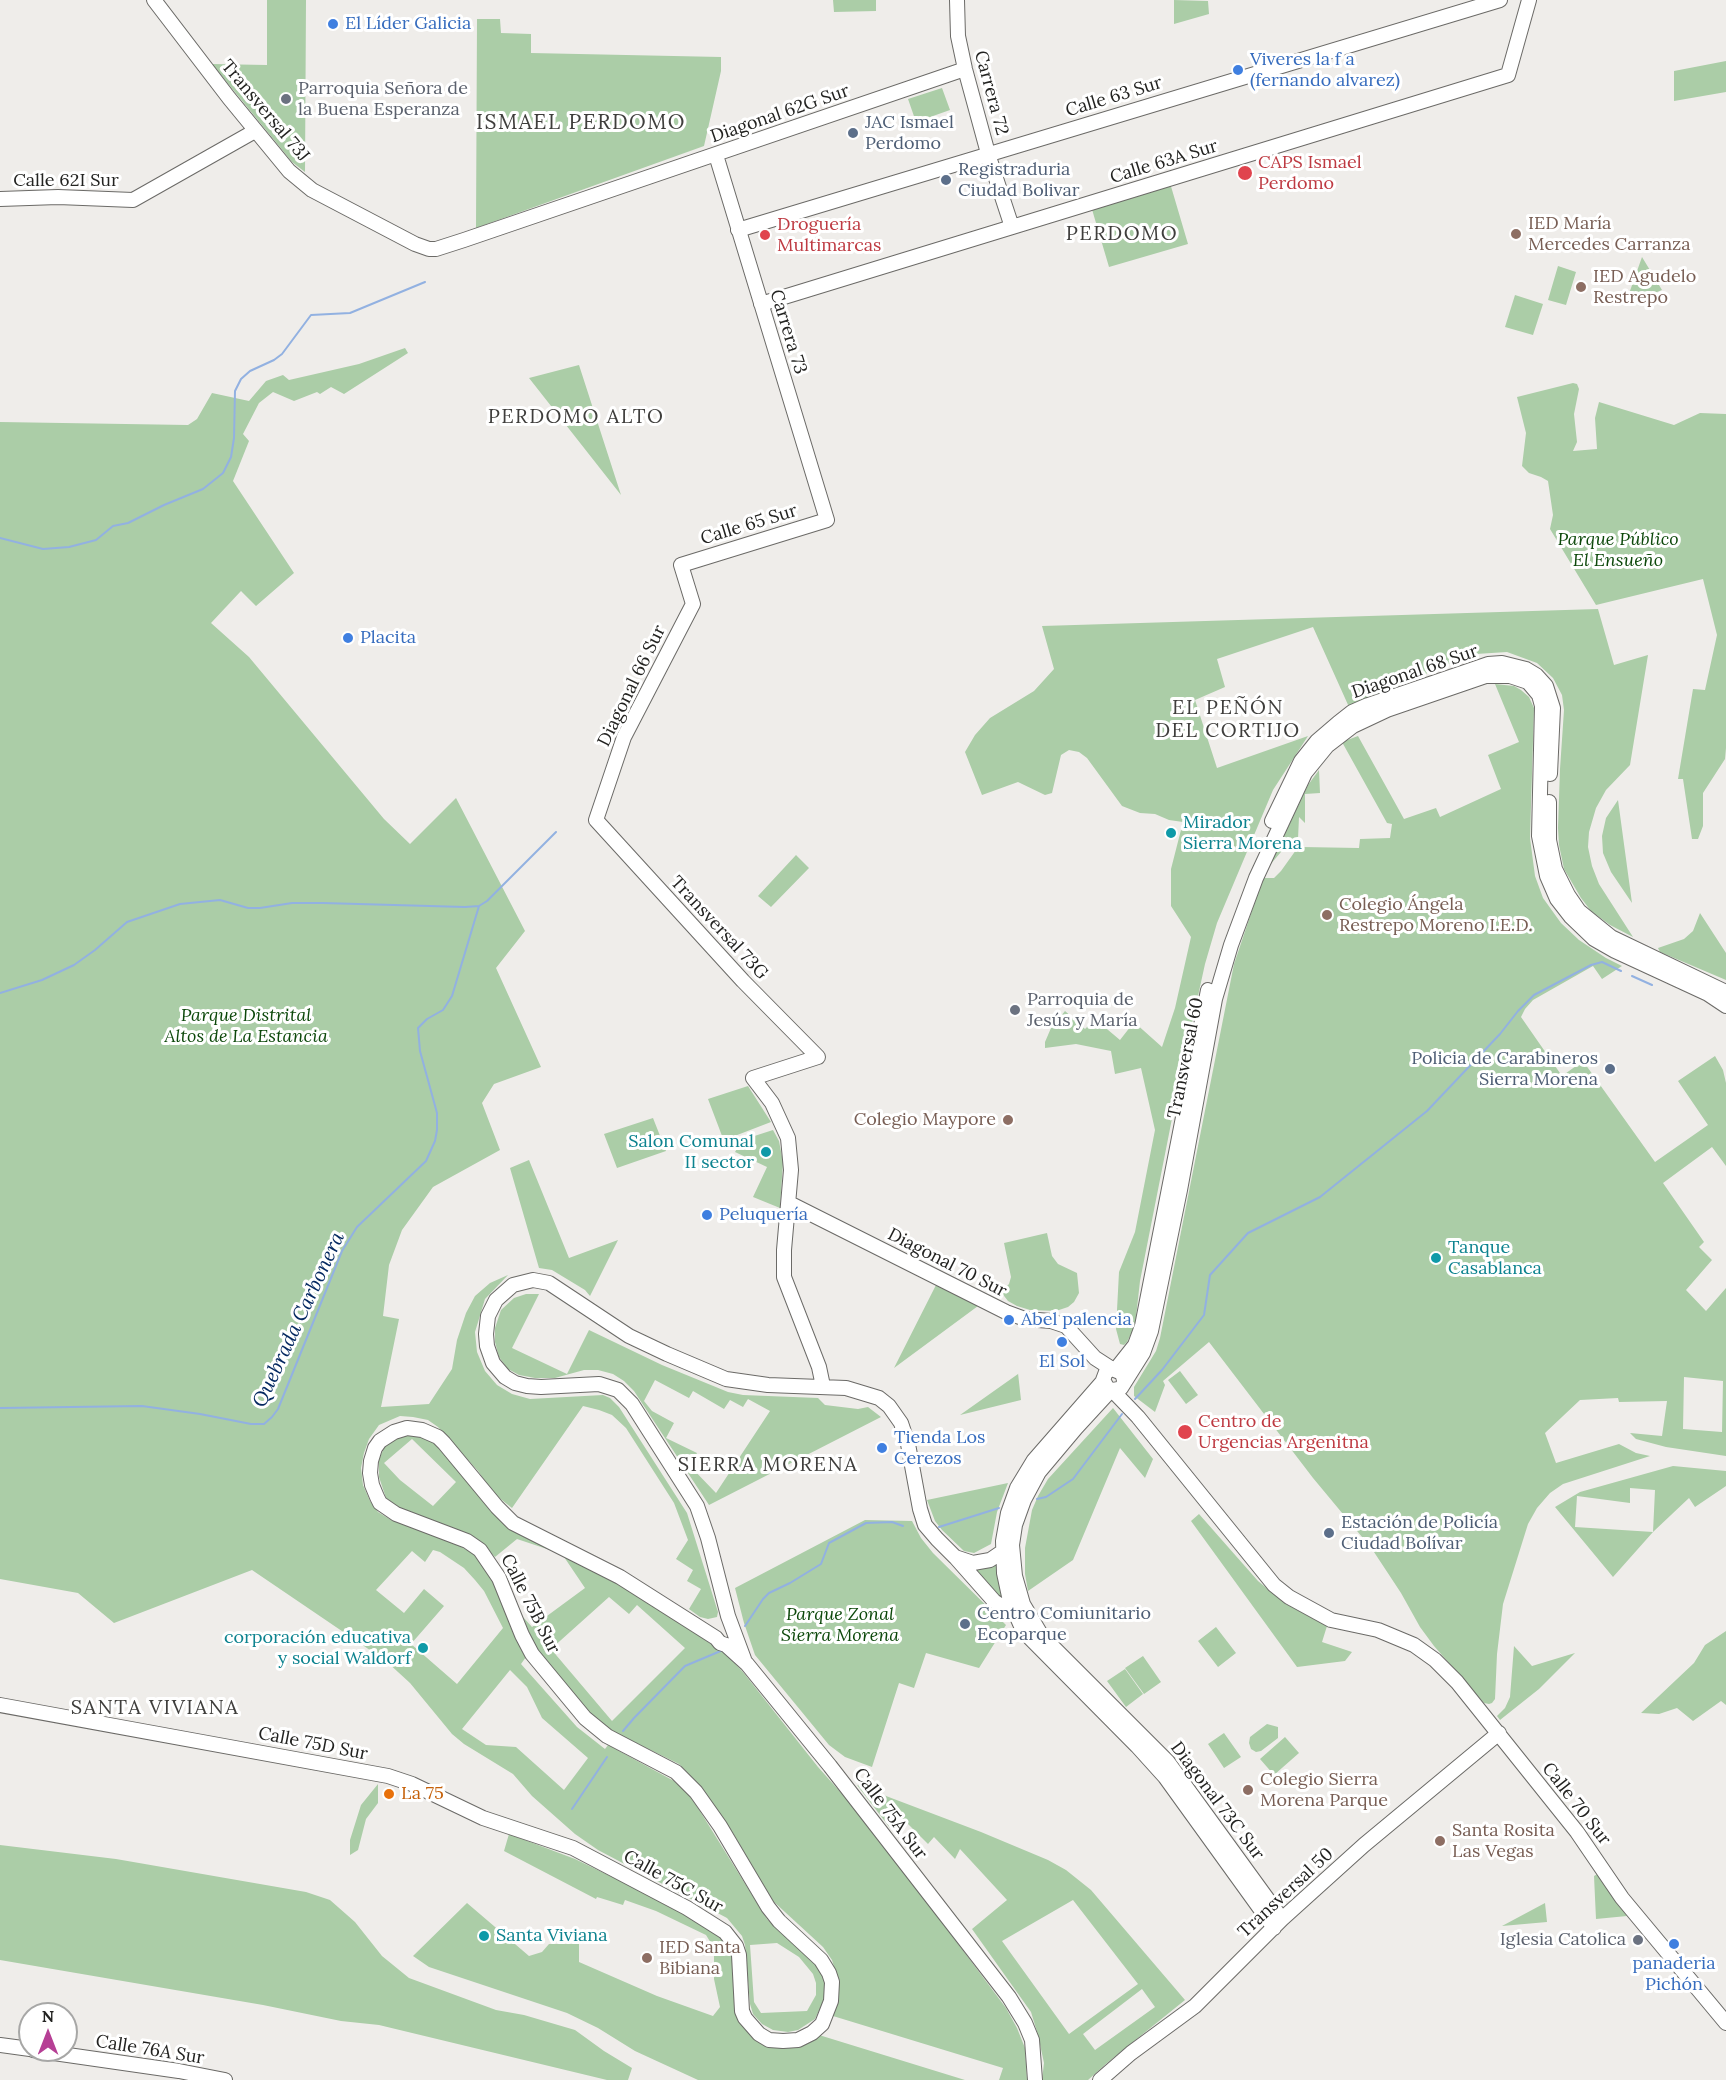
<!DOCTYPE html>
<meta charset="utf-8">
<style>
body{margin:0}
#map{position:relative;width:1726px;height:2080px;overflow:hidden;background:#efedea;font-family:Lora,serif}
canvas{display:block}
.north{position:absolute;left:18px;top:2002px;width:60px;height:60px;box-sizing:border-box;background:#fff;border:2px solid #a7a7a6;border-radius:50%;rotate:0deg;font-size:16px;font-weight:700;line-height:24px;text-align:center;color:#232321}
.north::after{content:'';display:block;margin:auto;width:21px;height:27px;background:#b63f95;clip-path:polygon(50% 0,100% 100%,50% 72%,0 100%)}
</style>
<div id="map">
<canvas width="1726" height="2080"></canvas>
<div class="north">N</div>
</div>
<script>
const ctx = document.querySelector('canvas').getContext('2d');
ctx.lineJoin = 'round';
function paint(path, color) { ctx.fillStyle = color; ctx.fill(path, 'evenodd'); }
const poly = rows => new Path2D(rows.map(r => 'M' + r).join(''));
function trace(path, color, width, dash) { ctx.strokeStyle = color; ctx.lineWidth = width; ctx.lineCap = dash ? 'butt' : 'round'; ctx.setLineDash(dash || []); ctx.stroke(path); }
function drawText(font, color, halo, rows, align = 'center') {
  ctx.font = font + ' Lora,serif'; ctx.lineWidth = 6; ctx.setLineDash([]); ctx.textBaseline = 'middle'; ctx.strokeStyle = halo; ctx.fillStyle = color; for (const [text, x, y, turn = 0] of rows) {
    ctx.save(); ctx.translate(x, y); ctx.rotate((+turn || 0) * Math.PI / 180); ctx.textAlign = isNaN(turn) ? turn : align; if (halo) ctx.strokeText(text, 0, 0); ctx.fillText(text, 0, 0); ctx.restore();
  }
}
paint(poly([
 [267,0,306,0,305,172,292,162,212,64,267,65],
 [833,0,876,0,876,11,834,12],
 [1174,0,1208,1,1209,14,1174,24],
 [477,19,500,19,501,33,531,34,531,53,721,57,721,71,704,146,476,228],
 [1726,61,1726,92,1674,101,1674,71],
 [942,88,950,110,916,122,908,99],
 [1170,183,1188,244,1109,267,1091,206],
 [1642,257,1662,290,1625,305],
 [1558,266,1576,272,1566,305,1548,300],
 [1515,295,1543,304,1533,335,1505,327],
 [405,348,408,353,344,394,331,387,320,394,317,392,294,401,273,392,259,403,243,434,249,441,233,481,294,573,256,606,241,591,211,623,249,657,384,819,410,844,456,798,525,931,496,968,541,1067,494,1084,482,1103,500,1150,433,1187,402,1230,389,1265,383,1316,399,1319,381,1407,429,1404,452,1369,457,1340,466,1313,475,1296,490,1283,508,1275,485,1299,475,1332,477,1352,485,1371,497,1385,512,1394,530,1399,603,1395,610,1398,619,1407,687,1513,718,1612,717,1617,708,1619,700,1617,689,1609,701,1589,687,1581,693,1570,676,1559,688,1540,674,1503,626,1428,612,1415,599,1410,583,1406,512,1508,493,1493,478,1471,438,1427,428,1420,413,1417,400,1416,379,1425,369,1439,364,1453,361,1468,363,1485,370,1501,378,1512,391,1520,450,1541,480,1557,490,1571,511,1628,526,1657,521,1664,577,1727,605,1749,608,1745,674,1781,686,1791,698,1808,767,1919,821,1969,825,1983,825,1994,822,2004,815,2019,798,2030,788,2032,773,2030,762,2024,753,2014,750,2004,745,1945,742,1936,727,1918,598,1850,575,1834,532,1796,513,1774,464,1744,452,1734,410,1683,386,1661,252,1570,114,1623,78,1593,0,1579,0,422,188,425,197,419,212,393,249,401,266,381,283,375,289,380,359,364],
 [433,1550,440,1552,464,1568,475,1580,484,1591,503,1628,457,1684,411,1644,444,1606,424,1589,404,1613,376,1590,412,1551,425,1562],
 [510,1670,527,1687,542,1718,588,1758,564,1790,516,1747,486,1745,462,1729],
 [777,1943,799,1957,813,1974,816,1983,816,1995,807,2011,761,2013,754,2002,750,1945],
 [579,365,621,495,529,378],
 [1573,383,1577,384,1579,389,1574,414,1577,442,1573,451,1597,449,1595,418,1599,402,1674,425,1700,413,1726,414,1726,748,1725,759,1703,793,1703,826,1698,839,1692,839,1683,779,1678,779,1693,689,1705,690,1717,635,1703,579,1596,605,1550,529,1553,515,1548,481,1541,477,1529,473,1522,466,1526,433,1517,397],
 [1598,609,1614,665,1648,655,1630,765,1606,790,1596,808,1589,832,1588,847,1592,866,1599,884,1633,937,1610,925,1591,911,1581,898,1564,869,1559,845,1558,828,1560,769,1564,710,1562,695,1553,678,1537,663,1507,652,1476,654,1460,659,1349,707,1313,627,1217,659,1225,687,1195,700,1217,768,1308,736,1273,790,1217,923,1205,964,1180,1078,1140,1281,1135,1326,1127,1342,1124,1345,1120,1344,1116,1329,1119,1272,1135,1232,1155,1130,1141,1068,1115,1074,1111,1051,1076,1044,1045,1048,1045,1042,1051,1028,1065,1011,1085,1029,1095,1019,1120,1040,1134,1022,1162,1047,1175,1008,1191,937,1171,906,1171,869,1183,822,1169,820,1155,814,1140,813,1122,806,1087,758,1079,752,1069,750,1061,755,1052,793,1045,795,1018,782,982,795,965,752,975,735,990,718,1034,691,1054,669,1042,626],
 [1495,684,1514,686,1521,690,1529,697,1534,708,1530,838,1535,876,1543,898,1561,923,1579,940,1606,958,1622,966,1602,979,1593,966,1533,1000,1525,1009,1521,1017,1562,1076,1583,1061,1655,1162,1708,1125,1678,1081,1715,1056,1723,1070,1726,1083,1726,1166,1712,1147,1663,1183,1704,1242,1699,1247,1712,1260,1686,1290,1706,1311,1726,1288,1726,1456,1666,1447,1636,1439,1630,1433,1662,1436,1667,1401,1619,1402,1618,1398,1580,1400,1545,1433,1556,1463,1619,1444,1636,1453,1650,1456,1563,1484,1550,1493,1537,1508,1528,1524,1503,1604,1497,1654,1495,1699,1492,1703,1489,1704,1484,1703,1434,1646,1420,1627,1401,1593,1372,1549,1313,1478,1209,1342,1163,1381,1165,1385,1155,1412,1134,1396,1134,1387,1156,1351,1160,1338,1234,964,1263,878,1274,878,1281,871,1296,850,1302,847,1359,848,1360,839,1390,838,1392,824,1387,823,1342,742,1358,736,1404,819,1436,808,1440,817,1501,789,1488,755,1519,742],
 [1684,1377,1723,1381,1722,1432,1683,1429],
 [1319,770,1320,793,1305,794,1305,823,1299,817,1298,839,1286,846,1270,865,1308,785],
 [1618,800,1632,903,1611,872,1603,853,1602,836,1606,818],
 [796,855,809,868,771,907,758,896],
 [1700,913,1726,953,1726,980,1660,952,1658,948,1684,939,1693,931],
 [748,1086,771,1122,732,1137,727,1149,708,1099],
 [653,1118,666,1151,617,1168,604,1134],
 [773,1130,779,1141,783,1162,780,1208,753,1197,767,1167,735,1152,742,1140],
 [529,1160,569,1258,618,1240,590,1296,585,1290,552,1270,539,1268,510,1168],
 [1047,1233,1052,1256,1058,1264,1077,1273,1079,1293,1074,1302,1068,1307,1056,1311,1030,1310,1017,1306,1008,1301,1001,1292,1009,1284,1011,1277,1004,1243],
 [936,1285,978,1306,894,1368],
 [526,1294,539,1294,512,1348,567,1374,589,1330,662,1365,728,1392,743,1395,818,1398,825,1405,858,1409,868,1407,881,1417,709,1505,634,1391,624,1381,613,1374,598,1370,584,1370,555,1378,535,1378,519,1375,508,1369,499,1357,495,1342,495,1328,501,1310,514,1298],
 [655,1380,689,1398,693,1391,724,1409,730,1400,743,1407,748,1399,770,1411,716,1493,690,1466,697,1453,666,1438,674,1423,652,1411,644,1401],
 [1180,1371,1198,1395,1186,1404,1168,1380],
 [1018,1373,1021,1400,960,1415,1018,1374],
 [1113,1408,1153,1459,1145,1478,1120,1448,1073,1560,1028,1591,1025,1574,1025,1548,1032,1510,1038,1496,1048,1479],
 [407,1433,432,1439,489,1506,622,1583,727,1655,743,1672,818,1767,867,1822,1006,2008,1017,2028,1025,2048,1027,2080,999,2080,1003,2068,833,2016,838,1998,838,1980,832,1960,823,1947,773,1901,733,1833,701,1787,679,1764,606,1728,590,1713,541,1655,531,1637,523,1617,532,1627,585,1588,562,1554,517,1539,495,1557,476,1538,461,1531,404,1511,386,1498,379,1477,379,1459,385,1446,393,1439],
 [412,1439,456,1482,433,1506,400,1480,384,1463],
 [609,1597,629,1614,637,1605,685,1648,612,1721,551,1649],
 [1673,1466,1726,1471,1726,1486,1695,1507,1689,1498,1653,1532,1613,1577,1555,1507,1580,1492],
 [1630,1488,1655,1490,1653,1532,1575,1527,1577,1496,1630,1503],
 [1008,1483,997,1512,991,1544,974,1553,964,1551,942,1530,935,1521,927,1500],
 [1199,1514,1258,1581,1286,1604,1327,1626,1322,1642,1352,1652,1345,1661,1297,1667,1191,1521],
 [865,1520,912,1521,921,1538,933,1553,1006,1625,979,1668,926,1653,914,1688,899,1683,872,1767,845,1757,829,1745,755,1655,744,1623,735,1588],
 [996,1562,1002,1599,972,1569,990,1567],
 [1216,1627,1236,1653,1218,1667,1198,1641],
 [1726,1631,1726,1705,1721,1701,1693,1721,1677,1708,1659,1714,1641,1713,1694,1663,1705,1645],
 [1514,1646,1532,1666,1575,1653,1539,1689,1500,1720,1497,1716,1505,1708,1510,1697],
 [1143,1656,1161,1682,1144,1694,1125,1668],
 [1125,1669,1143,1694,1126,1707,1107,1681],
 [1267,1724,1278,1727,1278,1738,1261,1751,1256,1752,1251,1749,1249,1743,1250,1737],
 [1224,1733,1241,1757,1224,1768,1208,1744],
 [1285,1737,1299,1753,1274,1775,1260,1759],
 [378,1784,378,1803,366,1819,358,1850,350,1855,350,1840,361,1805],
 [857,1785,981,1832,1048,1860,1066,1870,1091,1890,1185,2000,1107,2063,1088,2080,1042,2080,1044,2063,1038,2035,1031,2012,972,1929,1007,1900,960,1849,955,1859,934,1837,928,1844,900,1816,890,1828],
 [1073,1900,1138,1984,1069,2034,1002,1941],
 [1142,1989,1155,2007,1095,2050,1083,2034],
 [509,1834,575,1859,705,1922,726,1941,731,1952,734,1973,735,2009,738,2020,754,2035,819,2035,965,2080,698,2080,635,2051,598,2028,567,2013,429,1967,413,1956,467,1903,529,1956,542,1952,549,1944,579,1944,579,1962,657,1996,713,2016,720,2007,714,1979,714,1948,706,1935,656,1911,625,1900,623,1905,597,1897,596,1899,504,1851],
 [0,1845,116,1859,306,1892,330,1900,355,1922,382,1956,409,1978,496,2010,524,2015,575,2030,604,2051,632,2068,628,2080,607,2080,379,2025,341,2021,263,2005,0,1960],
 [1599,1873,1627,1916,1596,1919,1594,1876],
 [1545,1903,1547,1922,1502,1926]
]), '#abcda7');
trace(poly([
 [0,538,43,549,69,547,96,540,113,526,128,523,164,505,203,489,223,473,231,457,234,438,235,391,241,379,250,371,274,360,282,354,311,315,350,313,425,282],
 [1632,976,1652,985],
 [0,993,42,980,74,965,95,950,127,922,180,904,220,900,248,908,260,908,292,903,323,903,465,907,479,906,487,901,556,832],
 [1135,1399,1162,1370,1204,1315,1210,1275,1248,1233,1320,1197,1427,1111,1500,1034,1518,1011,1534,995,1591,965,1602,962,1621,971],
 [0,1408,142,1406,200,1414,251,1424,264,1424,272,1417,278,1409,342,1251,357,1227,426,1161,435,1141,437,1130,437,1113,420,1051,418,1028,427,1019,443,1010,452,996,479,906],
 [1037,1499,1046,1497,1073,1479,1122,1414],
 [939,1527,999,1508],
 [745,1626,763,1599,769,1593,790,1583,821,1564,829,1543,866,1523,892,1522,903,1526],
 [623,1731,634,1718,685,1666,723,1650],
 [572,1809,607,1757]
]), '#92b1e1', 2);
const secondary = poly([
 [154,0,229,98,289,171,312,190,415,244,429,249,436,249,464,240,965,69],
 [957,0,958,36,965,69,989,157,1012,227],
 [716,155,827,520,681,565,693,604,624,737,596,820,743,981,818,1057,753,1078,772,1103,788,1138,791,1170,784,1250,784,1277,819,1367,823,1386],
 [0,199,58,197,133,200,255,131],
 [738,230,1500,0],
 [761,304,1508,75,1529,0],
 [1549,802,1549,840,1555,869,1568,895,1579,911,1611,937,1726,992],
 [1272,821,1301,761,1317,741,1338,723,1352,712,1368,705,1488,664,1502,663,1526,669,1536,675,1546,686,1553,708,1550,774],
 [789,1203,1006,1312,1025,1319,1051,1321,1066,1326,1095,1358,1112,1369],
 [1116,1369,1135,1345,1142,1326,1208,990],
 [1124,1380,1122,1373,1112,1369,1106,1372,1103,1380,1108,1389,1115,1390,1121,1388,1143,1353,1151,1331,1180,1190,1215,999,1231,945,1256,878,1305,773,1327,746,1353,726,1387,710,1486,676,1510,676,1528,682,1539,695,1542,706,1539,836,1547,876,1557,899,1571,917,1594,939,1615,951,1708,994,1726,1006],
 [1103,1381,1034,1460,1017,1488,1008,1513,1003,1541,1004,1573,1010,1601,1021,1626,1030,1638,1137,1746,1165,1777,1274,1928],
 [1111,1390,1076,1428,1039,1472,1024,1500,1015,1525,1012,1545,1015,1576,1023,1604,1042,1636,1168,1762,1282,1919],
 [1112,1390,1138,1417,1274,1585,1289,1597,1331,1620,1378,1630,1414,1645,1435,1660,1457,1682,1577,1832,1622,1898,1726,2023],
 [956,1558,994,1601,1006,1609,1017,1610],
 [744,1659,728,1616,708,1538,697,1506,632,1404,618,1390,599,1384,541,1387,527,1386,515,1383,505,1377,493,1363,487,1346,486,1334,488,1316,496,1300,513,1285,533,1280,549,1283,629,1336,667,1354,726,1379,768,1385,846,1388,879,1398,889,1406,901,1423,908,1444,920,1509,925,1525,937,1539,955,1557,973,1563,990,1560,1012,1545],
 [0,1705,388,1776,412,1784,483,1818,573,1848,687,1908,725,1932,736,1946,739,1955,742,2011,745,2018,759,2034,769,2040,783,2041,798,2040,812,2033,822,2024,831,2001,832,1982,829,1973,821,1960,779,1921,768,1907,720,1826,696,1792,676,1772,607,1736,585,1718,532,1654,522,1635,499,1578,480,1550,467,1541,396,1514,380,1503,377,1497,372,1485,370,1473,371,1461,375,1448,380,1441,394,1432,407,1428,422,1430,438,1437,444,1443,497,1507,513,1523,620,1577,716,1638,720,1643,726,1645,747,1664,830,1766,1009,1997,1025,2023,1032,2040,1035,2080],
 [0,2045,30,2049],
 [33,2050,179,2071,225,2080],
 [1100,2080,1131,2053,1195,2006,1282,1919,1364,1845,1499,1733]
]);
trace(secondary, '#6b6a67', 16);
trace(secondary, '#fff', 14);
for (const [x, y, r, color] of [
 [333,24,6,"#3f7fe0"],
 [1238,70,6,"#3f7fe0"],
 [286,99,6,"#6b7280"],
 [853,133,6,"#5c6f8a"],
 [1245,173,8,"#e0444e"],
 [946,180,6,"#5c6f8a"],
 [1516,234,6,"#8d6e63"],
 [765,235,6,"#e0444e"],
 [1581,287,6,"#8d6e63"],
 [348,638,6,"#3f7fe0"],
 [1171,833,6,"#0f9aa8"],
 [1327,915,6,"#8d6e63"],
 [1015,1010,6,"#6b7280"],
 [1610,1069,6,"#5c6f8a"],
 [1008,1120,6,"#8d6e63"],
 [766,1152,6,"#0f9aa8"],
 [707,1215,6,"#3f7fe0"],
 [1436,1258,6,"#0f9aa8"],
 [1009,1320,6,"#3f7fe0"],
 [1062,1342,6,"#3f7fe0"],
 [1185,1432,8,"#e0444e"],
 [882,1448,6,"#3f7fe0"],
 [1329,1533,6,"#5c6f8a"],
 [965,1624,6,"#5c6f8a"],
 [423,1648,6,"#0f9aa8"],
 [1248,1790,6,"#8d6e63"],
 [389,1794,6,"#e8710a"],
 [1440,1841,6,"#8d6e63"],
 [484,1936,6,"#0f9aa8"],
 [1638,1940,6,"#6b7280"],
 [1674,1944,6,"#3f7fe0"],
 [647,1958,6,"#8d6e63"]
]) { const dot = new Path2D(); dot.arc(x, y, r, 0, 2 * Math.PI); ctx.fillStyle = color; ctx.fill(dot); trace(dot, '#fff', 2); }
drawText('18px', '#366cbe', '#fff', [
 ["El Líder Galicia",345,24],
 ["Viveres la f a",1250,60],
 ["(fernando alvarez)",1250,81],
 ["Placita",360,638],
 ["Peluquería",719,1215],
 ["Abel palencia",1021,1320],
 ["El Sol",1062,1362,"center"],
 ["Tienda Los",894,1438],
 ["Cerezos",894,1459],
 ["panaderia",1674,1964,"center"],
 ["Pichón",1674,1985,"center"]
], 'left');
drawText('18px', '#5b616d', '#fff', [
 ["Parroquia Señora de",298,89],
 ["la Buena Esperanza",298,110],
 ["Parroquia de",1027,1000],
 ["Jesús y María",1027,1021],
 ["Iglesia Catolica",1626,1940,"right"]
], 'left');
drawText('18px', '#232321', '#fff', [
 ["Carrera 72",991,93,75],
 ["Calle 63 Sur",1114,97,-17],
 ["Transversal 73J",265,111,50],
 ["Diagonal 62G Sur",780,114,-19],
 ["Calle 63A Sur",1164,162,-17],
 ["Calle 62I Sur",66,181],
 ["Carrera 73",788,332,73],
 ["Calle 65 Sur",749,525,-17],
 ["Diagonal 68 Sur",1415,672,-19],
 ["Diagonal 66 Sur",632,686,-64],
 ["Transversal 73G",719,928,47],
 ["Transversal 60",1186,1058,-79],
 ["Diagonal 70 Sur",947,1263,27],
 ["Calle 75B Sur",530,1604,63],
 ["Calle 75D Sur",313,1744,11],
 ["Diagonal 73C Sur",1217,1801,53],
 ["Calle 70 Sur",1576,1804,52],
 ["Calle 75A Sur",890,1814,53],
 ["Calle 75C Sur",673,1882,29],
 ["Transversal 50",1286,1893,-43],
 ["Calle 76A Sur",150,2050,9]
]);
drawText('18px', '#4e5e75', '#fff', [
 ["JAC Ismael",865,123],
 ["Perdomo",865,144],
 ["Registraduria",958,170],
 ["Ciudad Bolivar",958,191],
 ["Policia de Carabineros",1598,1059,"right"],
 ["Sierra Morena",1598,1080,"right"],
 ["Estación de Policía",1341,1523],
 ["Ciudad Bolívar",1341,1544],
 ["Centro Comiunitario",977,1614],
 ["Ecoparque",977,1635]
], 'left');
drawText('18px', '#be3a42', '#fff', [
 ["CAPS Ismael",1258,163],
 ["Perdomo",1258,184],
 ["Droguería",777,225],
 ["Multimarcas",777,246],
 ["Centro de",1198,1422],
 ["Urgencias Argenitna",1198,1443]
], 'left');
drawText('18px', '#785e54', '#fff', [
 ["IED María",1528,224],
 ["Mercedes Carranza",1528,245],
 ["IED Agudelo",1593,277],
 ["Restrepo",1593,298],
 ["Colegio Ángela",1339,905],
 ["Restrepo Moreno I.E.D.",1339,926],
 ["Colegio Maypore",996,1120,"right"],
 ["Colegio Sierra",1260,1780],
 ["Morena Parque",1260,1801],
 ["Santa Rosita",1452,1831],
 ["Las Vegas",1452,1852],
 ["IED Santa",659,1948],
 ["Bibiana",659,1969]
], 'left');
drawText('italic 18px', '#0c480a', '#fff', [
 ["Parque Público",1618,540],
 ["El Ensueño",1618,561],
 ["Parque Distrital",246,1016],
 ["Altos de La Estancia",246,1037],
 ["Parque Zonal",840,1615],
 ["Sierra Morena",840,1636]
]);
drawText('18px', '#0d838f', '#fff', [
 ["Mirador",1183,823],
 ["Sierra Morena",1183,844],
 ["Salon Comunal",754,1142,"right"],
 ["II sector",754,1163,"right"],
 ["Tanque",1448,1248],
 ["Casablanca",1448,1269],
 ["corporación educativa",411,1638,"right"],
 ["y social Waldorf",411,1659,"right"],
 ["Santa Viviana",496,1936]
], 'left');
drawText('18px', '#c56008', '#fff', [
 ["La 75",401,1794]
], 'left');
ctx.letterSpacing = '1.5px';
drawText('20px', '#3f3e3c', '#fff', [
 ["PERDOMO",1122,234],
 ["PERDOMO ALTO",576,417],
 ["EL PEÑÓN",1228,708],
 ["DEL CORTIJO",1228,731],
 ["SIERRA MORENA",768,1465],
 ["SANTA VIVIANA",155,1708]
]);
ctx.letterSpacing = '0px';
drawText('italic 20px', '#052961', '#fff', [
 ["Quebrada Carbonera",299,1320,-65]
]);
ctx.letterSpacing = '1.5px';
drawText('21px', '#3f3e3c', '#fff', [
 ["ISMAEL PERDOMO",581,123]
]);
ctx.letterSpacing = '0px';
</script>
